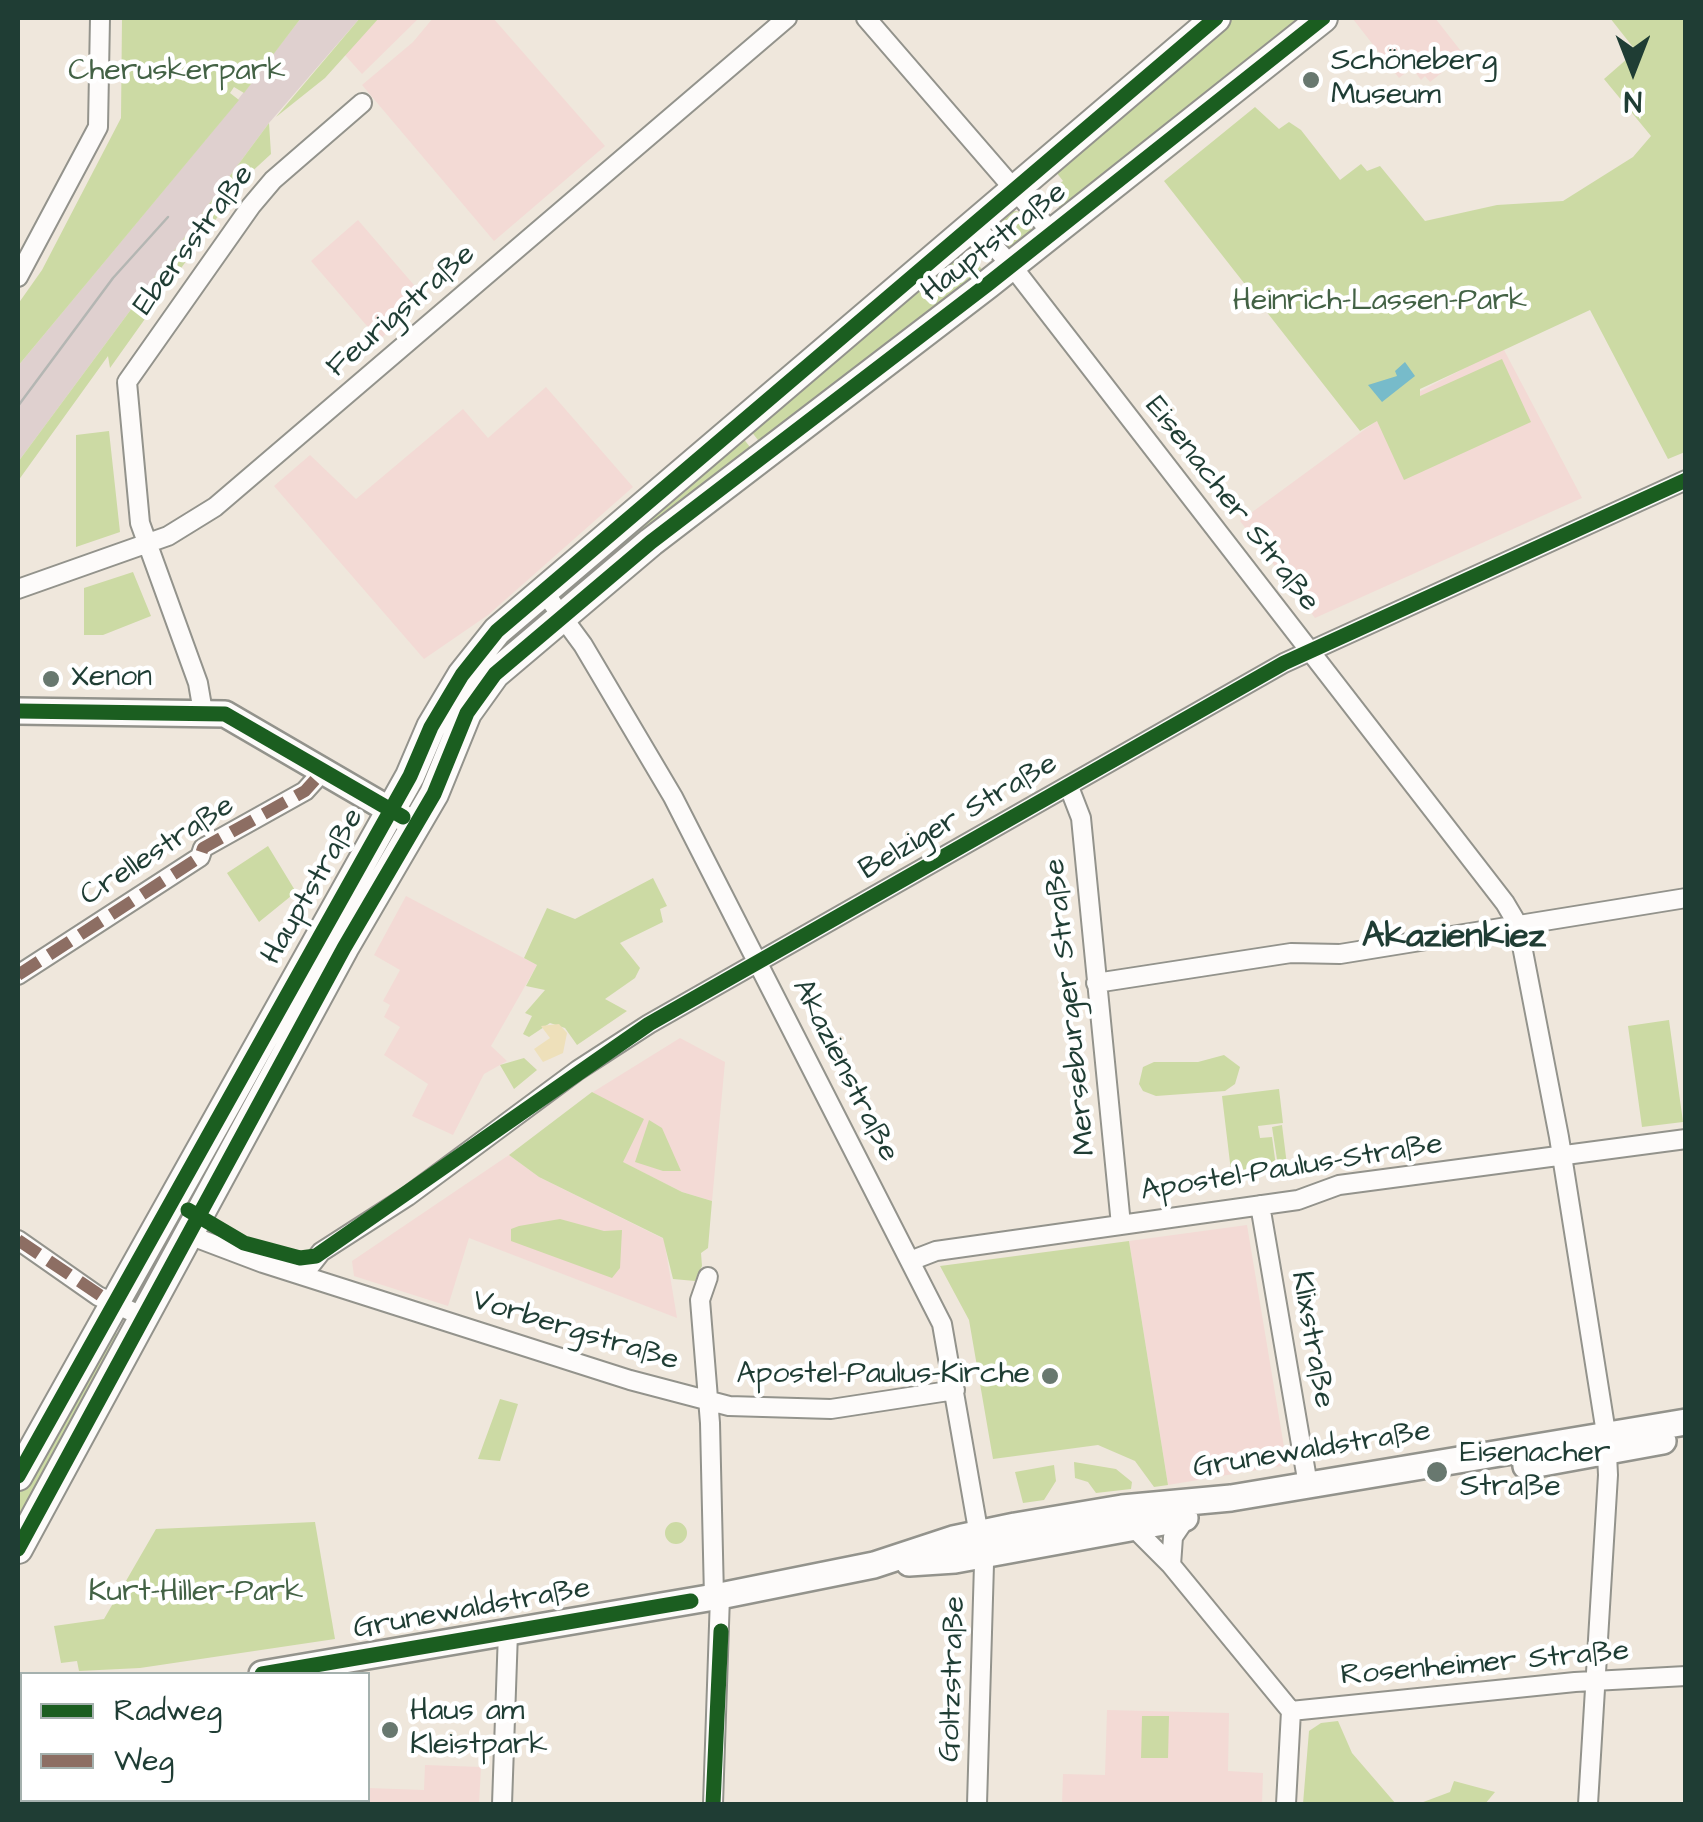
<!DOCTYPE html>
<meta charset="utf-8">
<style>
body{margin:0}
#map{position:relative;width:1703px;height:1822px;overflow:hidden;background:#efe7dc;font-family:"Architects Daughter",sans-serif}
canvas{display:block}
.frame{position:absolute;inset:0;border:20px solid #1f3d34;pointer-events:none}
.legend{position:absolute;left:20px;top:1672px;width:350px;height:130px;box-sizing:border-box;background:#fff;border:2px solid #a5b1ae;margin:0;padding:12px 18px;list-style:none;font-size:30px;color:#1f3d34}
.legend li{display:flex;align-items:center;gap:20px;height:50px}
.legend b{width:50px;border:2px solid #a5b1ae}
.north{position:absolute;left:1583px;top:20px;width:100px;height:100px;-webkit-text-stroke:8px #fff;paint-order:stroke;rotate:180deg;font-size:28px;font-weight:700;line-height:40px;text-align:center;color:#1f3d34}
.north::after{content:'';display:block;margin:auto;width:35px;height:45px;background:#1f3d34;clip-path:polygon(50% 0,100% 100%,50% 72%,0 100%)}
</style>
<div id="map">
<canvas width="1703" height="1822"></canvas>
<div class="frame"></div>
<ul class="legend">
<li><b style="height:12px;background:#1b5e20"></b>Radweg</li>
<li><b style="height:12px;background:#8d6e63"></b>Weg</li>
</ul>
<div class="north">N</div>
</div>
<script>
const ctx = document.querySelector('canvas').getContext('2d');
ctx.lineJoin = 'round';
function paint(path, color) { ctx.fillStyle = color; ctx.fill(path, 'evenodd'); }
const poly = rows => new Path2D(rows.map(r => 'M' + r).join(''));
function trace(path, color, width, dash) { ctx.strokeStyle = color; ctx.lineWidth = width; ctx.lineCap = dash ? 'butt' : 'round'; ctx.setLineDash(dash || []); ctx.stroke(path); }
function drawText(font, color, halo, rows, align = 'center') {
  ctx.font = font + ' "Architects Daughter",sans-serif'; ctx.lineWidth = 9; ctx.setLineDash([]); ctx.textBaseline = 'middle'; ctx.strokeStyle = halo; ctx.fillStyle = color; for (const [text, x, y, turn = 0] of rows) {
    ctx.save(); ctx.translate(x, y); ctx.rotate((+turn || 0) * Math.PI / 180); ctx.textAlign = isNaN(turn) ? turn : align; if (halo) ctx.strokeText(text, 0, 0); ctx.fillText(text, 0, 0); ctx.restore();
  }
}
paint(poly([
 [379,18,419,18,362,74,344,54],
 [433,18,493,18,605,146,494,241,362,85,413,42],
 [1435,18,1464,55,1430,82,1425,76,1421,80,1412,68,1399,78,1353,19],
 [358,220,426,299,379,340,311,261],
 [1503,348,1582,498,1315,618,1240,521,1375,422,1373,416],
 [546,387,633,487,488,615,424,659,274,486,310,455,356,499,463,409,488,438],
 [406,896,537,965,491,1046,507,1061,484,1074,453,1135,412,1116,428,1084,384,1055,400,1027,384,1017,390,1005,383,1001,400,970,374,955],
 [680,1038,725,1062,712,1201,682,1192,622,1162,593,1092],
 [509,1155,539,1177,664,1239,677,1318,469,1238,448,1306,354,1276,352,1261],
 [1247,1225,1287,1465,1168,1485,1129,1241],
 [1107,1710,1229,1713,1228,1771,1263,1773,1262,1804,1062,1804,1063,1774,1105,1775],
 [22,1753,22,1800,284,1800,283,1804,18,1804,18,1754],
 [425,1765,481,1767,479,1804,318,1804,318,1800,368,1800,368,1788,424,1790]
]), '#f3dad5');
paint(poly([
 [301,18,360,18,269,123,18,462,18,366,226,115]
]), '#dfd0cf');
paint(poly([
 [122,18,301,18,244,93,234,87,230,93,239,100,18,366,18,304,42,270,121,118],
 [360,18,379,18,325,78,276,117],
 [1233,18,1307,18,1064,213,1048,193,1063,181,1056,172],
 [1610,18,1685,18,1685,452,1668,459,1590,310,1420,389,1420,396,1502,359,1531,422,1404,480,1377,421,1360,431,1164,181,1255,107,1279,129,1289,122,1301,130,1340,180,1361,164,1367,171,1380,166,1425,221,1497,205,1563,201,1633,157,1651,136,1604,79,1636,51],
 [269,123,271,154,246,177,110,368,108,356,18,481,18,462],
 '995 229a18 18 0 1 1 36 0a18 18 0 1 1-36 0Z',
 [965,249,986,274,761,444,751,431],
 [109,431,120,532,76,547,76,435],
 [743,438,753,451,586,583,580,576],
 [133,572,151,616,103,635,84,635,84,588],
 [268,846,296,892,259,922,227,873],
 [653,878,667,906,660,909,663,922,620,943,640,968,635,978,605,999,627,1011,577,1045,565,1028,550,1023,529,1037,523,1034,532,1016,525,1013,545,990,526,986,537,965,524,958,547,908,575,919],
 [1669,1020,1683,1122,1642,1127,1628,1026],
 [1224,1055,1240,1067,1235,1084,1225,1091,1156,1096,1143,1091,1139,1084,1143,1067,1154,1062,1198,1062],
 [524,1058,537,1070,514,1089,500,1065],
 [1279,1089,1283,1123,1258,1126,1260,1138,1272,1137,1276,1166,1231,1171,1222,1096],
 [592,1092,644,1119,623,1162,682,1192,712,1201,708,1248,701,1253,702,1266,695,1281,673,1279,663,1238,539,1177,509,1155],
 [649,1120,662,1128,681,1171,663,1171,635,1162],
 [1282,1125,1287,1165,1278,1166,1272,1127],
 [560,1219,604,1231,622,1230,620,1268,612,1278,511,1241,511,1229,519,1226],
 [1129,1241,1168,1485,1154,1487,1135,1461,1098,1445,993,1459,969,1320,940,1266],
 [108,1331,125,1336,18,1529,18,1496],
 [500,1399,518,1404,500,1461,478,1459],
 [1074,1462,1116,1469,1132,1482,1131,1489,1096,1493,1088,1482,1075,1478],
 [1054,1465,1056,1481,1044,1500,1023,1503,1015,1472],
 '665 1533a11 11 0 1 1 22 0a11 11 0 1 1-22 0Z',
 [315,1522,335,1639,140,1668,79,1671,77,1661,61,1663,54,1626,104,1619,156,1529],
 [1142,1716,1169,1716,1168,1758,1141,1758],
 [1338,1721,1352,1753,1396,1804,1303,1804,1309,1731,1321,1723],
 [1454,1781,1495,1792,1485,1804,1418,1804,1450,1792]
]), '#ccdaa4');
paint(poly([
 [559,1024,567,1033,563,1053,543,1062,534,1049,550,1038,541,1026]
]), '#eee0ba');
paint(poly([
 [1405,362,1415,376,1382,402,1368,385,1397,376,1395,371]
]), '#77bbca');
const minor = poly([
 [866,18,1052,233],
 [976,227,1012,266,1505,903,1518,925,1559,1137,1606,1433,1608,1475,1588,1804],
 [18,277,98,127,100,18],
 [18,589,168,536,215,507,787,18],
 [544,592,583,645,673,797,942,1324,984,1564,977,1804],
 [203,712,198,683,140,523,127,382,251,206,273,180,362,103],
 [1069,787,1081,818,1121,1225],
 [18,975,200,857,203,848,305,791,324,770],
 [1096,983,1291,953,1340,954,1686,898],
 [1260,1205,1308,1485],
 [189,1235,263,1263,630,1380,729,1406,831,1409,955,1390],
 [18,1240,98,1296,146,1318],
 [910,1261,936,1251,1298,1200,1339,1185,1686,1139],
 [303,1275,321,1252,408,1196,578,1070,649,1024,1284,663,1686,480],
 [708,1277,700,1300,710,1423,714,1597],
 [1133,1527,1171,1565,1291,1711],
 [1171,1565,1173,1537,1186,1518],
 [1291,1711,1575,1682,1686,1676],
 [502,1804,508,1632],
 [713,1804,720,1596],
 [1286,1804,1291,1711]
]);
const secondary = poly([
 [18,711,225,714,407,820],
 [1526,1466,1663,1441],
 [909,1563,955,1560,1185,1518],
 [262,1674,720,1596,874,1565,953,1539,1015,1526,1122,1508,1231,1498,1686,1422],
 [18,1693,22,1693],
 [18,1716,22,1716]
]);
const primary = poly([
 [18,1476,410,776,431,727,462,675,497,631,1216,18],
 [18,1549,344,948,434,794,467,713,495,674,651,542,988,284,1323,18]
]);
trace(minor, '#93938c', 22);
trace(secondary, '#93938c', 30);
trace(primary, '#93938c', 32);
trace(minor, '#fdfbfa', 18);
trace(secondary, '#fdfbfa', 25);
trace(primary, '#fdfbfa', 28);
trace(poly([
 [18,406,113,278,168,217]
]), '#b4b6b3', 2.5);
trace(poly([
 [18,975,200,857,203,848,305,791,324,770],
 [18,1240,113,1304]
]), '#8d6e63', 12, [25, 12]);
trace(poly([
 [18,711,225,714,403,817],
 [188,1210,244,1243,300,1258,316,1256,649,1024,1284,663,1686,480],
 [18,1476,410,776,431,727,462,675,497,631,1216,18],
 [18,1549,344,948,434,794,467,713,495,674,651,542,988,284,1323,18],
 [262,1674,691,1601],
 [713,1804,721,1631]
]), '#1b5e20', 15);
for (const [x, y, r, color] of [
 [1311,80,10,"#68786f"],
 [51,679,10,"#68786f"],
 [1050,1376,10,"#68786f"],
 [1437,1472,12,"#68786f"],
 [390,1730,10,"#68786f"]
]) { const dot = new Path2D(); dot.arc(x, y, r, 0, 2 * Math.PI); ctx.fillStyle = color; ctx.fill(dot); trace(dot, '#fff', 4); }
drawText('30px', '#1f3d34', '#fff', [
 ["Schöneberg",1331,63],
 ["Museum",1331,97],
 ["Xenon",71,679],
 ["Apostel-Paulus-Kirche",1030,1376,"right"],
 ["Eisenacher",1460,1455],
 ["Straße",1460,1489],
 ["Haus am",410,1713],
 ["Kleistpark",410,1747]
], 'left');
drawText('30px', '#436245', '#fff', [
 ["Cheruskerpark",177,73],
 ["Heinrich-Lassen-Park",1380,303],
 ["Kurt-Hiller-Park",196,1594]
]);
drawText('30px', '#1f3d34', '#fff', [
 ["Ebersstraße",195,241,-53],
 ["Hauptstraße",995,243,-38],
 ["Feurigstraße",402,312,-41],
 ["Eisenacher Straße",1231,505,52],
 ["Belziger Straße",959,818,-30],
 ["Crellestraße",158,852,-33],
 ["Hauptstraße",314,887,-60],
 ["Merseburger Straße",1072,1007,-96],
 ["Akazienstraße",844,1071,63],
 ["Apostel-Paulus-Straße",1292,1169,-9],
 ["Vorbergstraße",575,1332,17],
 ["Klixstraße",1311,1340,80],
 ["Grunewaldstraße",1312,1451,-9],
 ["Grunewaldstraße",472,1610,-10],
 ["Rosenheimer Straße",1485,1665,-5],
 ["Goltzstraße",954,1679,-88]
]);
drawText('bold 35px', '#1f3d34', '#fff', [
 ["Akazienkiez",1454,939]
]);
</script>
